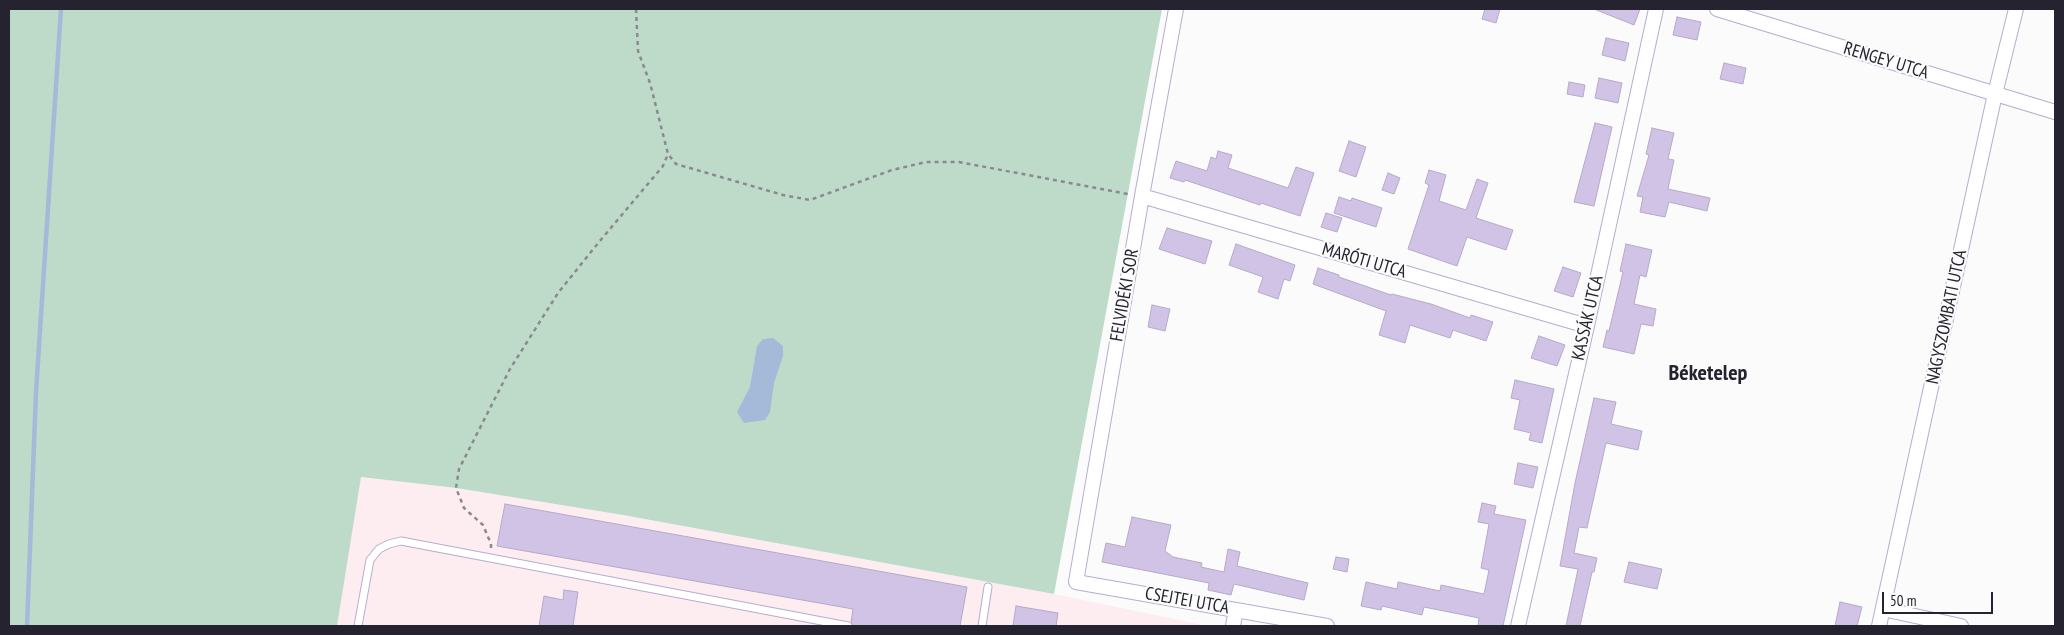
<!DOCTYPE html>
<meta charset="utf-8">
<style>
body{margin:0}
#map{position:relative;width:2064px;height:635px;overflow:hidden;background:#fbfbfb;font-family:"PT Sans Narrow",sans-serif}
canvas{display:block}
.frame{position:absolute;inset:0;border:10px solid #262330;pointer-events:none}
.scale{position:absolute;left:1882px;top:592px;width:111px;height:22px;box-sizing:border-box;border:2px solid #262330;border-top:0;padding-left:6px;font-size:15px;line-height:18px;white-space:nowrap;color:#262330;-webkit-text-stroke:4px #fbfbfb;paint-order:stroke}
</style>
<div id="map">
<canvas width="2064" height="635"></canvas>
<div class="frame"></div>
<div class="scale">50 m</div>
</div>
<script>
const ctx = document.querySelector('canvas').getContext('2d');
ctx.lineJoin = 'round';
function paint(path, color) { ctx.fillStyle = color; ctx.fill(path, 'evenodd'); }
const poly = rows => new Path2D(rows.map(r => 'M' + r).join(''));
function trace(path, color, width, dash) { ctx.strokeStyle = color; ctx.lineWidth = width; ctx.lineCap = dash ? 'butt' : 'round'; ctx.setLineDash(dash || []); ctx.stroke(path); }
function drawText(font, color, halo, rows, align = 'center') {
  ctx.font = font + ' "PT Sans Narrow",sans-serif'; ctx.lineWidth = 4.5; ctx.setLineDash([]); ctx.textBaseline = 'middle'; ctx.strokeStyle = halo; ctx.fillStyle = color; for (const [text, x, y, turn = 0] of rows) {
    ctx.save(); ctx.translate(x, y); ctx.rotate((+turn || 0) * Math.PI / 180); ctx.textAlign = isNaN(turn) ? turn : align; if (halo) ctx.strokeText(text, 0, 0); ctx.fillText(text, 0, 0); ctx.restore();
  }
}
paint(poly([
 [360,477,456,488,623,515,1054,594,1208,626,337,626]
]), '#fdedf0');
paint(poly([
 [9,9,1162,9,1054,594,623,515,456,488,361,477,337,626,9,626]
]), '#bedbca');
paint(poly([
 [773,338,783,346,783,356,774,383,770,412,765,420,744,423,737,412,750,387,757,346,763,339]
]), '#a5b9d9');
trace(poly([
 [27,626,36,392,61,9]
]), '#a5b9d9', 4.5);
const building = poly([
 [1485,9,1500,9,1496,23,1482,19,1485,9],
 [1594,9,1640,9,1634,25,1594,9],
 [1677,17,1701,22,1697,40,1673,35,1677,17],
 [1606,38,1629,43,1625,61,1602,55,1606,38],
 [1724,63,1746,68,1743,84,1720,79,1724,63],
 [1599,78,1622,83,1618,103,1595,98,1599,78],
 [1569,82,1585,85,1583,97,1567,94,1569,82],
 [1595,123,1612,127,1594,206,1574,202,1595,123],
 [1652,128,1674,133,1668,159,1674,160,1668,189,1710,198,1707,211,1669,202,1665,217,1640,212,1643,197,1637,196,1649,155,1646,154,1652,128],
 [1349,141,1366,147,1356,177,1339,171,1349,141],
 [1218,151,1232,155,1228,168,1288,188,1296,167,1314,173,1300,216,1261,203,1260,205,1185,180,1184,182,1170,178,1176,161,1207,171,1211,157,1216,159,1218,151],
 [1429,170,1446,175,1439,201,1466,210,1477,179,1488,183,1476,218,1513,230,1506,250,1467,237,1457,266,1408,249,1429,185,1425,183,1429,170],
 [1388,173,1400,178,1394,194,1382,190,1388,173],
 [1339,197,1351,201,1352,198,1382,208,1376,227,1334,213,1339,197],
 [1326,213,1342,218,1337,232,1321,227,1326,213],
 [1167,228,1212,241,1205,264,1159,249,1167,228],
 [1236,244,1295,265,1290,281,1284,279,1278,299,1258,292,1263,277,1229,265,1236,244],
 [1626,244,1652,250,1646,277,1640,275,1634,304,1656,309,1653,326,1641,324,1634,354,1603,347,1607,330,1609,331,1623,272,1620,271,1626,244],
 [1563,267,1581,273,1573,297,1554,291,1563,267],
 [1318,268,1339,275,1339,277,1391,295,1392,294,1431,304,1470,318,1471,315,1493,322,1486,341,1453,330,1450,338,1410,325,1405,343,1379,335,1386,311,1313,284,1318,268],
 [1152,305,1170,309,1165,331,1148,327,1152,305],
 [1539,336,1565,345,1557,366,1531,358,1539,336],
 [1515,380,1554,389,1542,443,1529,440,1531,433,1514,429,1520,400,1511,398,1515,380],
 [1594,398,1616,402,1611,424,1642,431,1638,450,1606,443,1587,528,1579,527,1574,553,1597,558,1594,572,1592,572,1580,626,1566,626,1578,569,1560,566,1575,483,1594,398],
 [1518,463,1538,467,1533,488,1514,484,1518,463],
 [1482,503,1496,506,1494,514,1526,520,1503,626,1478,626,1479,618,1424,607,1422,615,1382,606,1381,610,1361,606,1366,582,1397,589,1398,582,1440,591,1441,585,1484,594,1489,570,1481,568,1489,524,1478,522,1482,503],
 [505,504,967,587,960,626,853,626,851,622,853,609,497,546,505,504],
 [1132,517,1171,525,1165,551,1173,557,1202,563,1201,567,1224,572,1228,549,1240,552,1237,566,1308,583,1304,600,1234,584,1231,595,1208,590,1209,583,1102,562,1106,543,1125,547,1132,517],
 [1336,557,1349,559,1347,572,1333,569,1336,557],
 [1629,562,1662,569,1657,589,1624,582,1629,562],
 [564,590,578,592,573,626,539,626,544,596,563,600,564,590],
 [1840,602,1862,607,1857,626,1835,626,1840,602],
 [1016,606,1058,613,1056,626,1013,626,1016,606]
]);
paint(building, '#d1c3e5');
trace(building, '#b6a9ca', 1);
const lane = poly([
 [358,626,370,560,379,549,389,544,401,541,848,626],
 [982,626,988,587]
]);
const street = poly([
 [1176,9,1142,196,1076,582,1327,626],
 [1717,9,2055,112],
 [1142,196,1587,326],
 [1883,609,1961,626],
 [1233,626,1236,610],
 [1518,626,1587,326,1656,9],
 [1879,626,1995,94,2016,9]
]);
trace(lane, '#b5add0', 9);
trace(street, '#b5add0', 16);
trace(poly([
 [636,9,638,51,650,83,668,154,676,164,783,195,810,200,892,170,926,162,959,162,1128,194],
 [491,548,491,544,483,525,464,508,456,488,459,469,510,369,558,293,599,242,663,166,668,154]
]), '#8b8990', 2.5, [4, 4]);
trace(lane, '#fff', 7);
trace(street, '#fff', 14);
drawText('18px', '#262330', '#fbfbfb', [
 ["RENGEY UTCA",1886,61,17],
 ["MARÓTI UTCA",1364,261,16],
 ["FELVIDÉKI SOR",1125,295,-80],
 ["NAGYSZOMBATI UTCA",1947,317,-78],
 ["KASSÁK UTCA",1588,318,-77],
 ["CSEJTEI UTCA",1187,601,10]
]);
drawText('bold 22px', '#262330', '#fbfbfb', [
 ["Béketelep",1708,374]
]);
</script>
